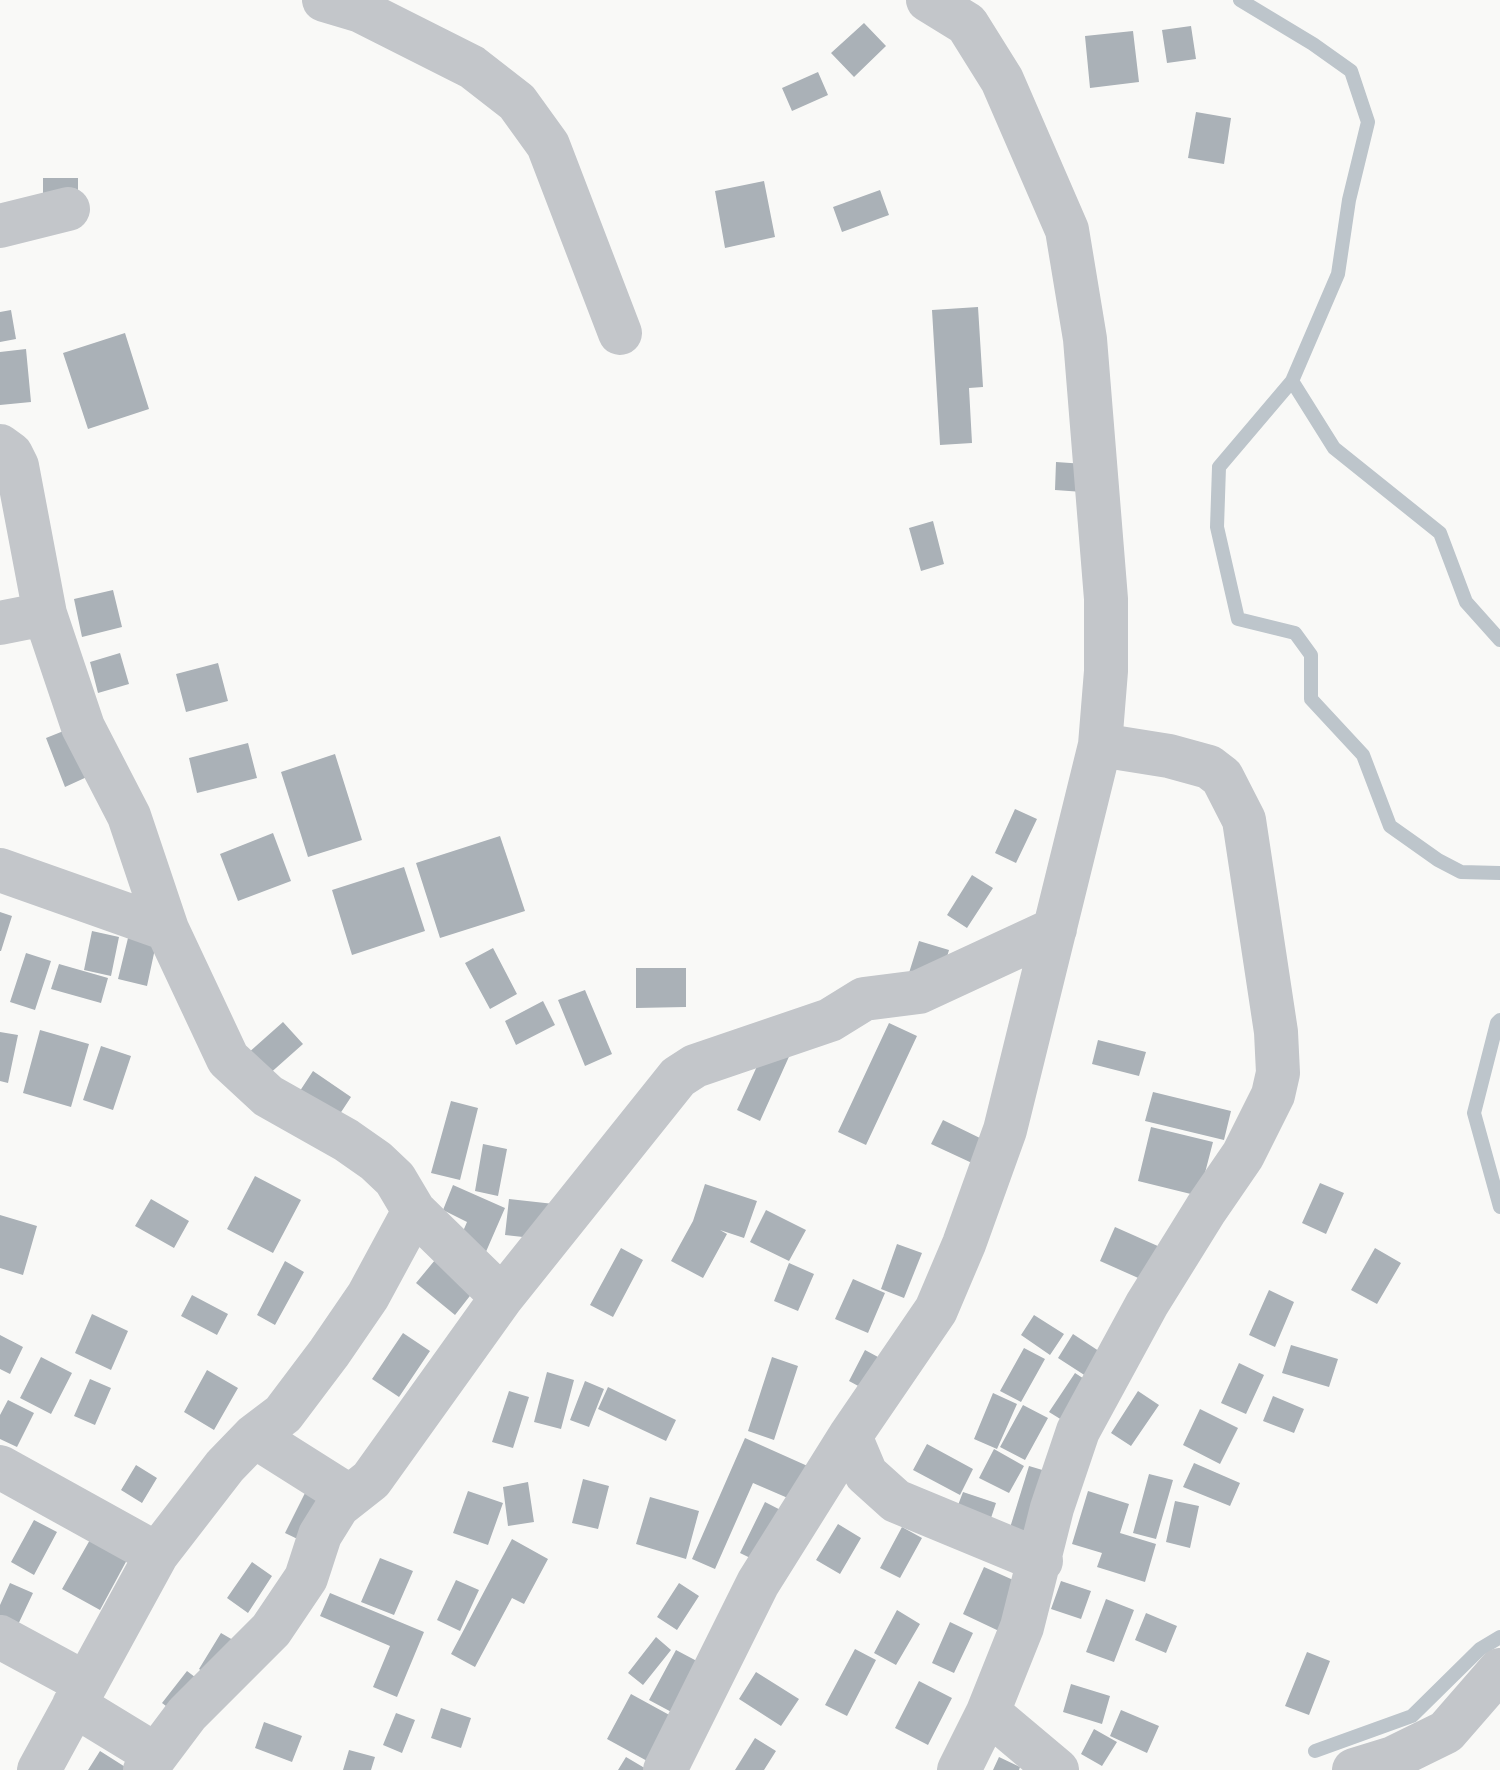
<!DOCTYPE html>
<style>
body{margin:0}
canvas{display:block;background:#f9f9f7}
</style>
<canvas width="1500" height="1770"></canvas>
<script>
const ctx = document.querySelector('canvas').getContext('2d');
ctx.lineJoin = 'round';
const poly = rows => new Path2D(rows.map(r => 'M' + r).join(''));
function trace(path, color, width, dash) { ctx.strokeStyle = color; ctx.lineWidth = width; ctx.lineCap = dash ? 'butt' : 'round'; ctx.setLineDash(dash || []); ctx.stroke(path); }
function paint(path, color) { ctx.fillStyle = color; ctx.fill(path, 'evenodd'); }
trace(poly([
 [1240,0,1313,44,1351,71,1368,122,1349,200,1338,274,1292,381,1219,467,1217,527,1238,619,1295,633,1311,655,1311,699,1363,755,1390,826,1438,860,1461,872,1500,873],
 [1292,381,1334,448,1440,533,1466,602,1500,640],
 [1500,1020,1497,1023,1474,1113,1500,1207],
 [1315,1751,1412,1716,1480,1649,1500,1637]
]), '#bdc5cb', 14);
paint(poly([
 [864,23,886,46,854,77,831,53],
 [1191,26,1196,59,1167,63,1162,30],
 [1133,31,1139,82,1090,88,1085,36],
 [818,72,828,95,792,111,782,88],
 [1196,112,1231,118,1224,164,1188,158],
 [43,178,78,178,78,216,43,217],
 [764,181,775,237,725,248,715,191],
 [880,190,889,215,842,232,833,207],
 [978,307,983,387,969,388,972,443,940,445,932,310],
 [11,310,16,339,0,342,0,312],
 [125,333,149,409,88,429,63,353],
 [26,349,31,402,0,405,0,352],
 [1056,462,1099,465,1097,493,1055,490],
 [933,521,944,564,921,571,909,528],
 [113,590,122,627,82,637,74,599],
 [120,653,129,684,98,693,90,662],
 [218,663,228,701,186,712,176,674],
 [71,728,89,776,65,787,46,738],
 [248,743,257,778,197,793,189,758],
 [335,754,362,840,308,857,281,772],
 [1015,809,1037,819,1016,863,995,853],
 [273,833,291,881,238,901,220,854],
 [500,836,525,911,440,938,416,863],
 [404,867,425,931,352,955,332,890],
 [972,875,993,888,967,928,947,915],
 [0,912,12,916,1,951,0,951],
 [92,931,119,937,111,976,84,970],
 [128,938,156,944,147,986,118,979],
 [919,941,949,950,934,1001,903,992],
 [493,948,517,994,490,1009,465,963],
 [26,953,51,961,35,1010,10,1002],
 [59,964,108,978,101,1003,51,989],
 [636,968,686,968,686,1007,636,1008],
 [585,990,612,1054,585,1066,558,1000],
 [543,1001,555,1025,516,1045,505,1021],
 [283,1022,303,1044,267,1076,247,1054],
 [889,1023,917,1036,866,1145,838,1132],
 [40,1030,89,1044,71,1107,23,1093],
 [0,1032,18,1035,8,1083,0,1081],
 [769,1040,792,1050,760,1121,737,1110],
 [1098,1040,1146,1052,1139,1076,1092,1064],
 [101,1046,131,1056,113,1110,83,1100],
 [313,1071,351,1097,332,1126,294,1100],
 [1153,1092,1231,1111,1224,1140,1145,1121],
 [451,1101,478,1108,460,1180,431,1173],
 [943,1120,984,1140,972,1163,931,1144],
 [1151,1127,1213,1142,1199,1196,1138,1181],
 [483,1144,507,1149,498,1196,475,1191],
 [255,1176,301,1200,273,1253,227,1229],
 [1320,1183,1344,1193,1326,1234,1302,1223],
 [705,1184,757,1201,744,1238,720,1230,727,1234,703,1278,671,1261,693,1221],
 [453,1185,505,1208,485,1254,458,1243,467,1222,443,1210],
 [151,1199,189,1221,174,1248,135,1226],
 [509,1199,554,1204,550,1240,505,1235],
 [766,1210,806,1230,789,1261,750,1242],
 [0,1215,37,1226,23,1275,0,1268],
 [1115,1227,1160,1247,1145,1281,1100,1261],
 [897,1244,922,1253,904,1298,881,1289],
 [621,1248,643,1260,613,1317,590,1305],
 [1375,1248,1401,1263,1377,1304,1351,1290],
 [435,1260,473,1292,455,1315,416,1283],
 [285,1261,304,1272,275,1325,257,1315],
 [789,1263,814,1274,798,1311,774,1301],
 [853,1279,885,1293,868,1333,835,1319],
 [1269,1290,1294,1302,1275,1347,1249,1335],
 [192,1295,228,1314,217,1335,181,1316],
 [92,1314,128,1331,111,1370,75,1353],
 [1034,1315,1064,1334,1050,1355,1021,1335],
 [403,1333,430,1351,399,1397,372,1379],
 [1073,1334,1108,1357,1092,1380,1058,1358],
 [0,1335,23,1347,10,1374,0,1369],
 [1291,1345,1338,1359,1329,1387,1282,1373],
 [1024,1348,1045,1359,1021,1402,1000,1391],
 [865,1350,891,1364,875,1395,849,1381],
 [41,1357,72,1373,51,1414,20,1398],
 [772,1357,798,1366,774,1440,748,1431],
 [1239,1363,1264,1375,1246,1414,1221,1403],
 [207,1370,238,1388,214,1430,184,1412],
 [547,1372,574,1380,561,1429,534,1422],
 [1075,1373,1095,1386,1070,1425,1049,1412],
 [90,1379,111,1388,95,1425,74,1416],
 [585,1381,604,1389,589,1427,570,1420],
 [608,1387,676,1420,666,1441,598,1409],
 [509,1391,529,1397,513,1448,492,1442],
 [1138,1391,1159,1405,1131,1446,1111,1433],
 [993,1393,1017,1404,997,1449,974,1439],
 [1273,1396,1304,1409,1294,1433,1263,1421],
 [8,1400,34,1413,17,1447,0,1439,0,1415],
 [1023,1405,1048,1418,1025,1460,1000,1447],
 [1200,1409,1238,1428,1220,1464,1183,1445],
 [745,1438,812,1468,797,1502,753,1483,715,1569,692,1559],
 [927,1444,973,1469,960,1495,913,1470],
 [994,1449,1024,1466,1009,1493,979,1478],
 [1194,1463,1240,1483,1230,1506,1183,1487],
 [136,1465,157,1478,142,1503,121,1490],
 [1029,1466,1066,1477,1046,1542,1009,1531],
 [1149,1474,1173,1480,1156,1539,1133,1533],
 [583,1479,609,1486,598,1529,572,1523],
 [528,1482,534,1522,508,1526,503,1487],
 [468,1491,503,1503,488,1545,453,1533],
 [1088,1491,1129,1504,1120,1533,1156,1544,1145,1582,1097,1567,1102,1553,1072,1544],
 [963,1492,996,1503,989,1524,955,1513],
 [305,1493,328,1504,308,1544,285,1533],
 [650,1497,699,1511,686,1559,636,1544],
 [1175,1501,1199,1506,1190,1548,1166,1542],
 [765,1502,798,1519,773,1569,740,1553],
 [34,1520,57,1532,34,1575,11,1562],
 [838,1524,861,1538,840,1574,816,1560],
 [902,1527,922,1538,900,1578,880,1568],
 [91,1538,128,1558,100,1610,62,1589],
 [512,1539,548,1559,524,1604,512,1598,475,1667,451,1654],
 [380,1558,413,1571,394,1615,361,1602],
 [252,1562,272,1576,248,1613,227,1598],
 [984,1567,1020,1583,999,1631,963,1614],
 [456,1580,479,1590,460,1631,437,1620],
 [1061,1581,1091,1591,1081,1619,1051,1609],
 [10,1583,33,1593,15,1631,0,1625,0,1605],
 [679,1583,699,1596,677,1630,657,1617],
 [330,1593,424,1632,397,1697,373,1687,390,1646,320,1616],
 [1106,1599,1134,1610,1114,1662,1086,1652],
 [897,1610,920,1624,896,1665,874,1653],
 [1146,1613,1177,1626,1166,1653,1135,1640],
 [950,1622,973,1633,954,1673,932,1663],
 [221,1633,245,1647,224,1684,199,1669],
 [656,1637,671,1650,643,1685,628,1673],
 [855,1649,876,1660,847,1716,825,1705],
 [676,1650,727,1677,677,1715,649,1700],
 [1307,1652,1330,1661,1309,1715,1285,1706],
 [187,1671,212,1690,187,1722,162,1703],
 [756,1672,799,1699,781,1726,739,1699],
 [919,1681,952,1698,928,1745,895,1728],
 [1071,1684,1110,1696,1102,1724,1063,1712],
 [631,1694,673,1717,649,1762,607,1739],
 [441,1708,471,1718,461,1748,431,1738],
 [1121,1710,1159,1726,1147,1753,1110,1736],
 [396,1713,415,1720,402,1753,383,1745],
 [264,1722,302,1736,292,1762,255,1748],
 [1094,1729,1117,1742,1102,1766,1081,1754],
 [755,1738,776,1751,764,1770,735,1770],
 [349,1750,375,1757,371,1770,343,1770],
 [100,1751,130,1770,88,1770],
 [626,1757,648,1770,618,1770],
 [999,1757,1020,1767,1019,1770,993,1770]
]), '#aab1b7');
trace(poly([
 [324,0,361,11,472,67,517,102,548,145,620,333],
 [0,226,68,209],
 [0,446,11,454,17,466,45,614,83,727,129,816,167,929,228,1059,268,1096,346,1140,376,1161,395,1179,414,1211,502,1297,678,1077,695,1066,830,1020,864,999,919,992,1055,929],
 [0,623,45,614],
 [0,870,167,929],
 [254,1436,349,1496],
 [850,1436,866,1474,896,1501,1041,1561],
 [0,1467,157,1554,225,1466,254,1436,283,1414,329,1353,368,1296,414,1211],
 [0,1637,85,1683],
 [74,1705,156,1755],
 [39,1770,157,1554],
 [145,1770,187,1714,271,1630,306,1578,320,1535,338,1506,371,1480,502,1297],
 [665,1770,758,1583,850,1436,936,1310,964,1244,1005,1130,1100,745,1106,671,1106,599,1085,339,1067,230,1002,80,967,24,928,0],
 [959,1770,988,1712],
 [1057,1770,988,1712,1022,1627,1052,1508,1078,1431,1147,1304,1206,1209,1243,1155,1273,1095,1278,1073,1276,1032,1244,820,1222,777,1209,767,1169,756,1100,745],
 [1354,1770,1393,1758,1446,1732,1500,1670]
]), '#c3c6ca', 44);
</script>
